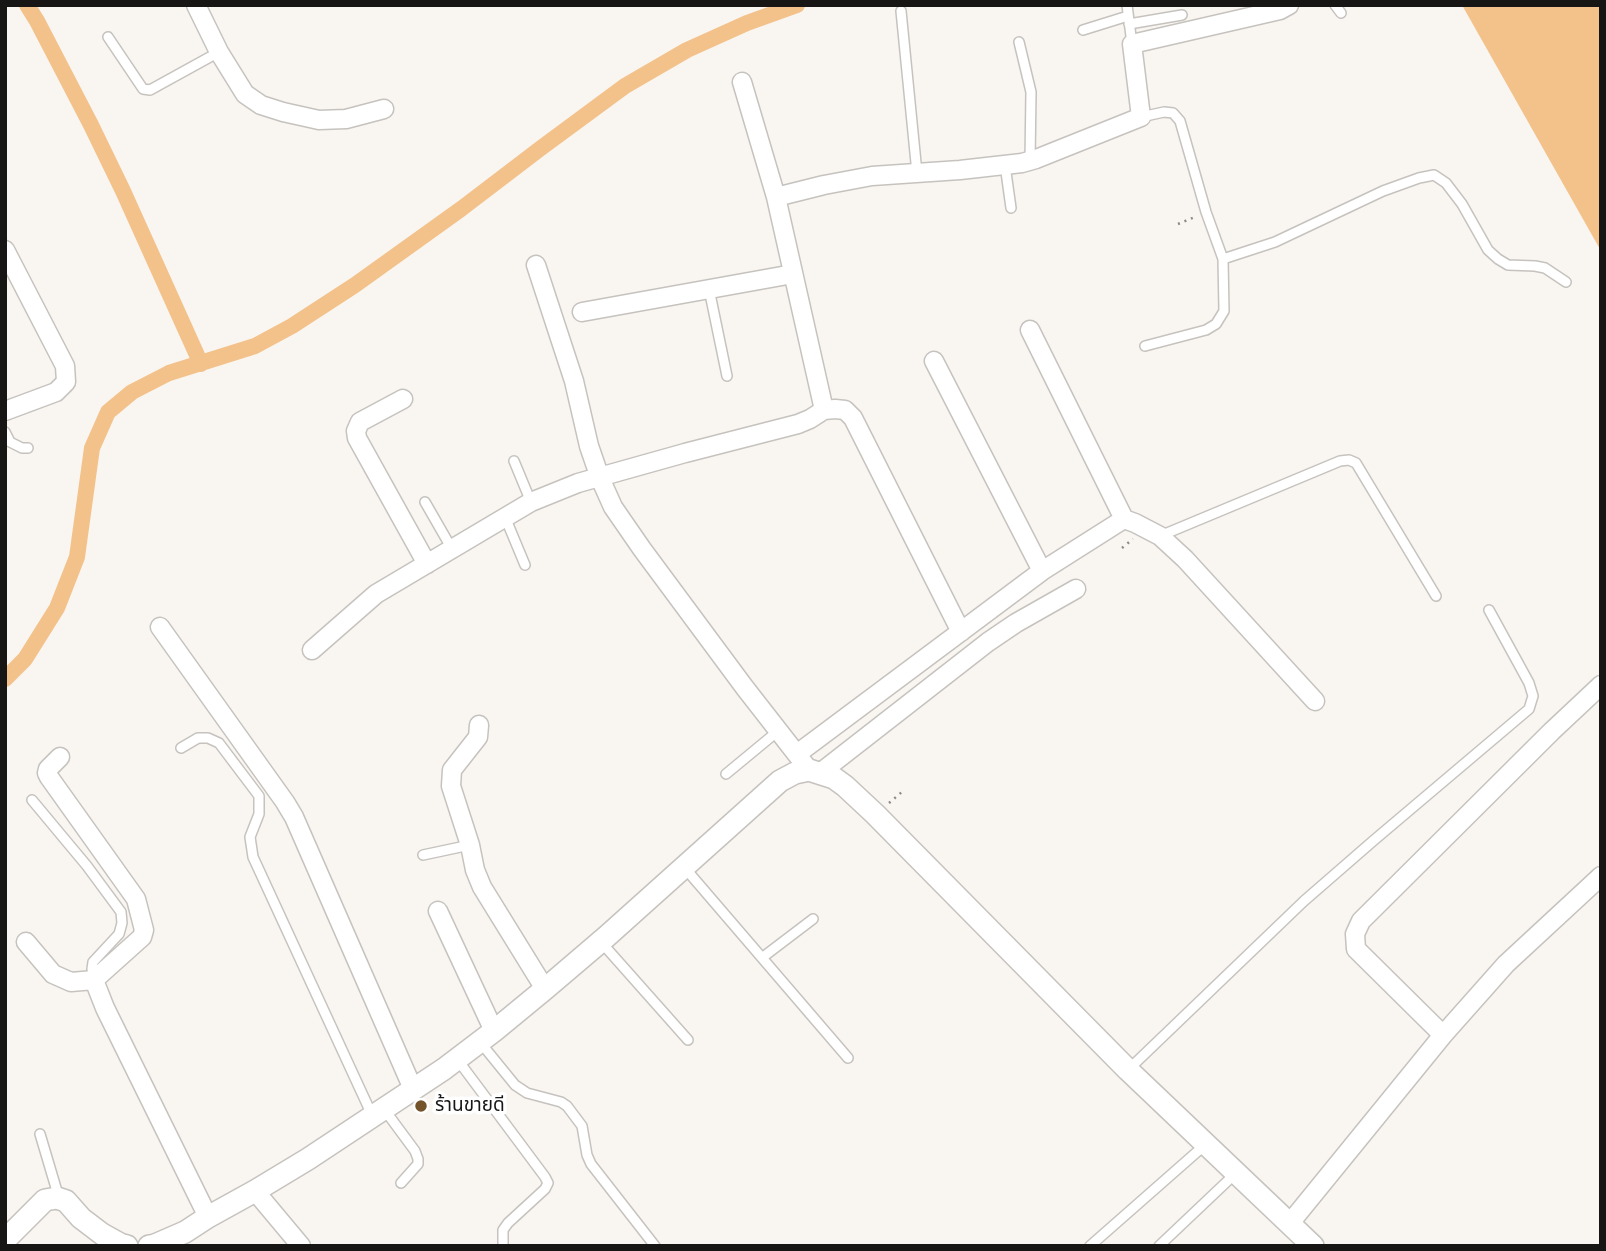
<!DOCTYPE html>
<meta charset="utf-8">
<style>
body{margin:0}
#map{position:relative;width:1606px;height:1251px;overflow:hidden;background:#f9f5f1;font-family:Poppins,sans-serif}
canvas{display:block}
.frame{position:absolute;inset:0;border:7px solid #171615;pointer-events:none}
</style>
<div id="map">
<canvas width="1606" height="1251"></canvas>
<div class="frame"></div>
</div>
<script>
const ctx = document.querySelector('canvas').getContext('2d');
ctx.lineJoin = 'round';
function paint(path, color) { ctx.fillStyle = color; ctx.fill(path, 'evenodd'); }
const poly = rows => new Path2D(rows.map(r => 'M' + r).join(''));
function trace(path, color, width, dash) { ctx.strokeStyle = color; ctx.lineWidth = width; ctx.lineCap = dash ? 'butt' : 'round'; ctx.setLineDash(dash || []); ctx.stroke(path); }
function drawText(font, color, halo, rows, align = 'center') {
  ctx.font = font + ' Poppins,"Noto Sans Thai",sans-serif'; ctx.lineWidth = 7; ctx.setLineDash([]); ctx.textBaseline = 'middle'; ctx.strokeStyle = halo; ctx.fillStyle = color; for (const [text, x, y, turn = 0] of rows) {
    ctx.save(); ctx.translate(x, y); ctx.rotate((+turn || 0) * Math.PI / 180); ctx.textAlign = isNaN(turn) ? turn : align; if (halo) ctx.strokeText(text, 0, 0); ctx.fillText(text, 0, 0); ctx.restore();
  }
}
paint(poly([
 [1462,5,1601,5,1601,251]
]), '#f3c28b');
trace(poly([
 [27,5,37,21,91,125,123,191,201,364],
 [5,679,25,659,57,608,77,557,92,448,108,412,132,392,169,373,255,346,292,326,355,285,461,209,541,148,625,86,687,50,747,23,797,5]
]), '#f3c28b', 16);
const service = poly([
 [1127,5,1132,44],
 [1335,5,1341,13],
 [901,11,917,173],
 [1129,24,1182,15],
 [1083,30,1128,16],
 [108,37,143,89,150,90,219,52],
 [1019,42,1031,92,1030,161],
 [1141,117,1164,112,1173,113,1180,121,1206,212,1223,259,1224,311,1216,324,1206,330,1145,346],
 [1005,165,1011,208],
 [1223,259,1275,242,1383,191,1419,178,1434,175,1446,183,1462,204,1488,250,1498,259,1508,265,1535,266,1545,268,1566,282],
 [709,289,727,376],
 [5,432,10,442,22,448,28,448],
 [514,461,531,502],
 [425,502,452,549],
 [505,517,525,565],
 [1160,536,1340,461,1349,460,1356,463,1436,596],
 [181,748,198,738,208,738,219,743,259,796,259,814,250,837,253,857,372,1115],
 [726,774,778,731],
 [32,800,87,866,121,912,122,923,119,934,93,962,92,969,94,979],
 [423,855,470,845],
 [684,867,848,1058],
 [601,942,688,1040],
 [763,957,813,919],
 [480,1042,515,1085,527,1093,561,1102,567,1106,582,1126,587,1155,591,1164,655,1246],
 [457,1059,545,1177,548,1183,545,1189,508,1223,503,1230,503,1246],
 [1128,1070,1304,901,1373,841,1529,709,1533,696,1529,683,1489,610],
 [384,1109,415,1151,418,1159,418,1164,401,1183],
 [40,1134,59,1198],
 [1090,1246,1206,1144],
 [1159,1246,1236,1173]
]);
const minor = poly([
 [196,5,219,52,245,94,261,105,283,112,319,120,346,119,384,109],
 [742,82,776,197,824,410],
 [776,197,824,185,872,176,960,170,1022,163,1036,159,1141,117,1132,44,1280,10,1289,5],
 [5,250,65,366,66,382,56,392,5,411],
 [536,265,574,381,589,446,600,478,613,507,642,549,745,688,809,770],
 [582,312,793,274],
 [1030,330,1124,519,1135,523,1160,536,1185,559,1315,701],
 [934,361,1042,571],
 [403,399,360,422,356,431,357,438,427,564],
 [160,627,285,802,294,817,413,1089],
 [312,650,376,594,531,502,578,483,685,453,798,424,810,419,824,410,835,409,845,410,853,418,961,632],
 [479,725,478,737,452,770,451,786,470,845,475,870,482,887,545,989],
 [797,754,1042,571,1124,519],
 [60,757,48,769,47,773,49,777,136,899,144,930,142,937,94,980,105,1008,208,1217],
 [820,773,988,642,1016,623,1076,589],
 [438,911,494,1031],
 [26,942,53,974,71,982,94,980],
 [1443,1035,1506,964,1601,876],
 [255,1191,301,1246],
 [1290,1223,1443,1035,1356,949,1355,934,1361,921,1552,731,1601,685]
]);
const tertiary = poly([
 [5,1240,45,1200,57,1198,66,1201,81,1218,102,1234,120,1244,127,1246],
 [149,1246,155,1245,185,1232,208,1217,255,1191,308,1159,444,1069,494,1031,545,989,606,937,780,781,795,773,809,770,834,778,845,786,875,814,1128,1070,1313,1246]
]);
trace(service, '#c6c3bf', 12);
trace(minor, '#c6c3bf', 21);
trace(tertiary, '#c6c3bf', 24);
trace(poly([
 [1178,224,1197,216],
 [1122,548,1133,539],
 [889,803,903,791]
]), '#8d8a88', 2.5, [2, 5]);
trace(service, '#fff', 9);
trace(minor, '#fff', 18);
trace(tertiary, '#fff', 21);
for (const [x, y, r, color] of [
 [421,1106,7,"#75532a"]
]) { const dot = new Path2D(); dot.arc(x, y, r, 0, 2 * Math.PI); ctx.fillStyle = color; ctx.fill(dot); trace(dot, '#fff', 2.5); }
drawText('19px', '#171615', '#fff', [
 ["ร้านขายดี",435,1106]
], 'left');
</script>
